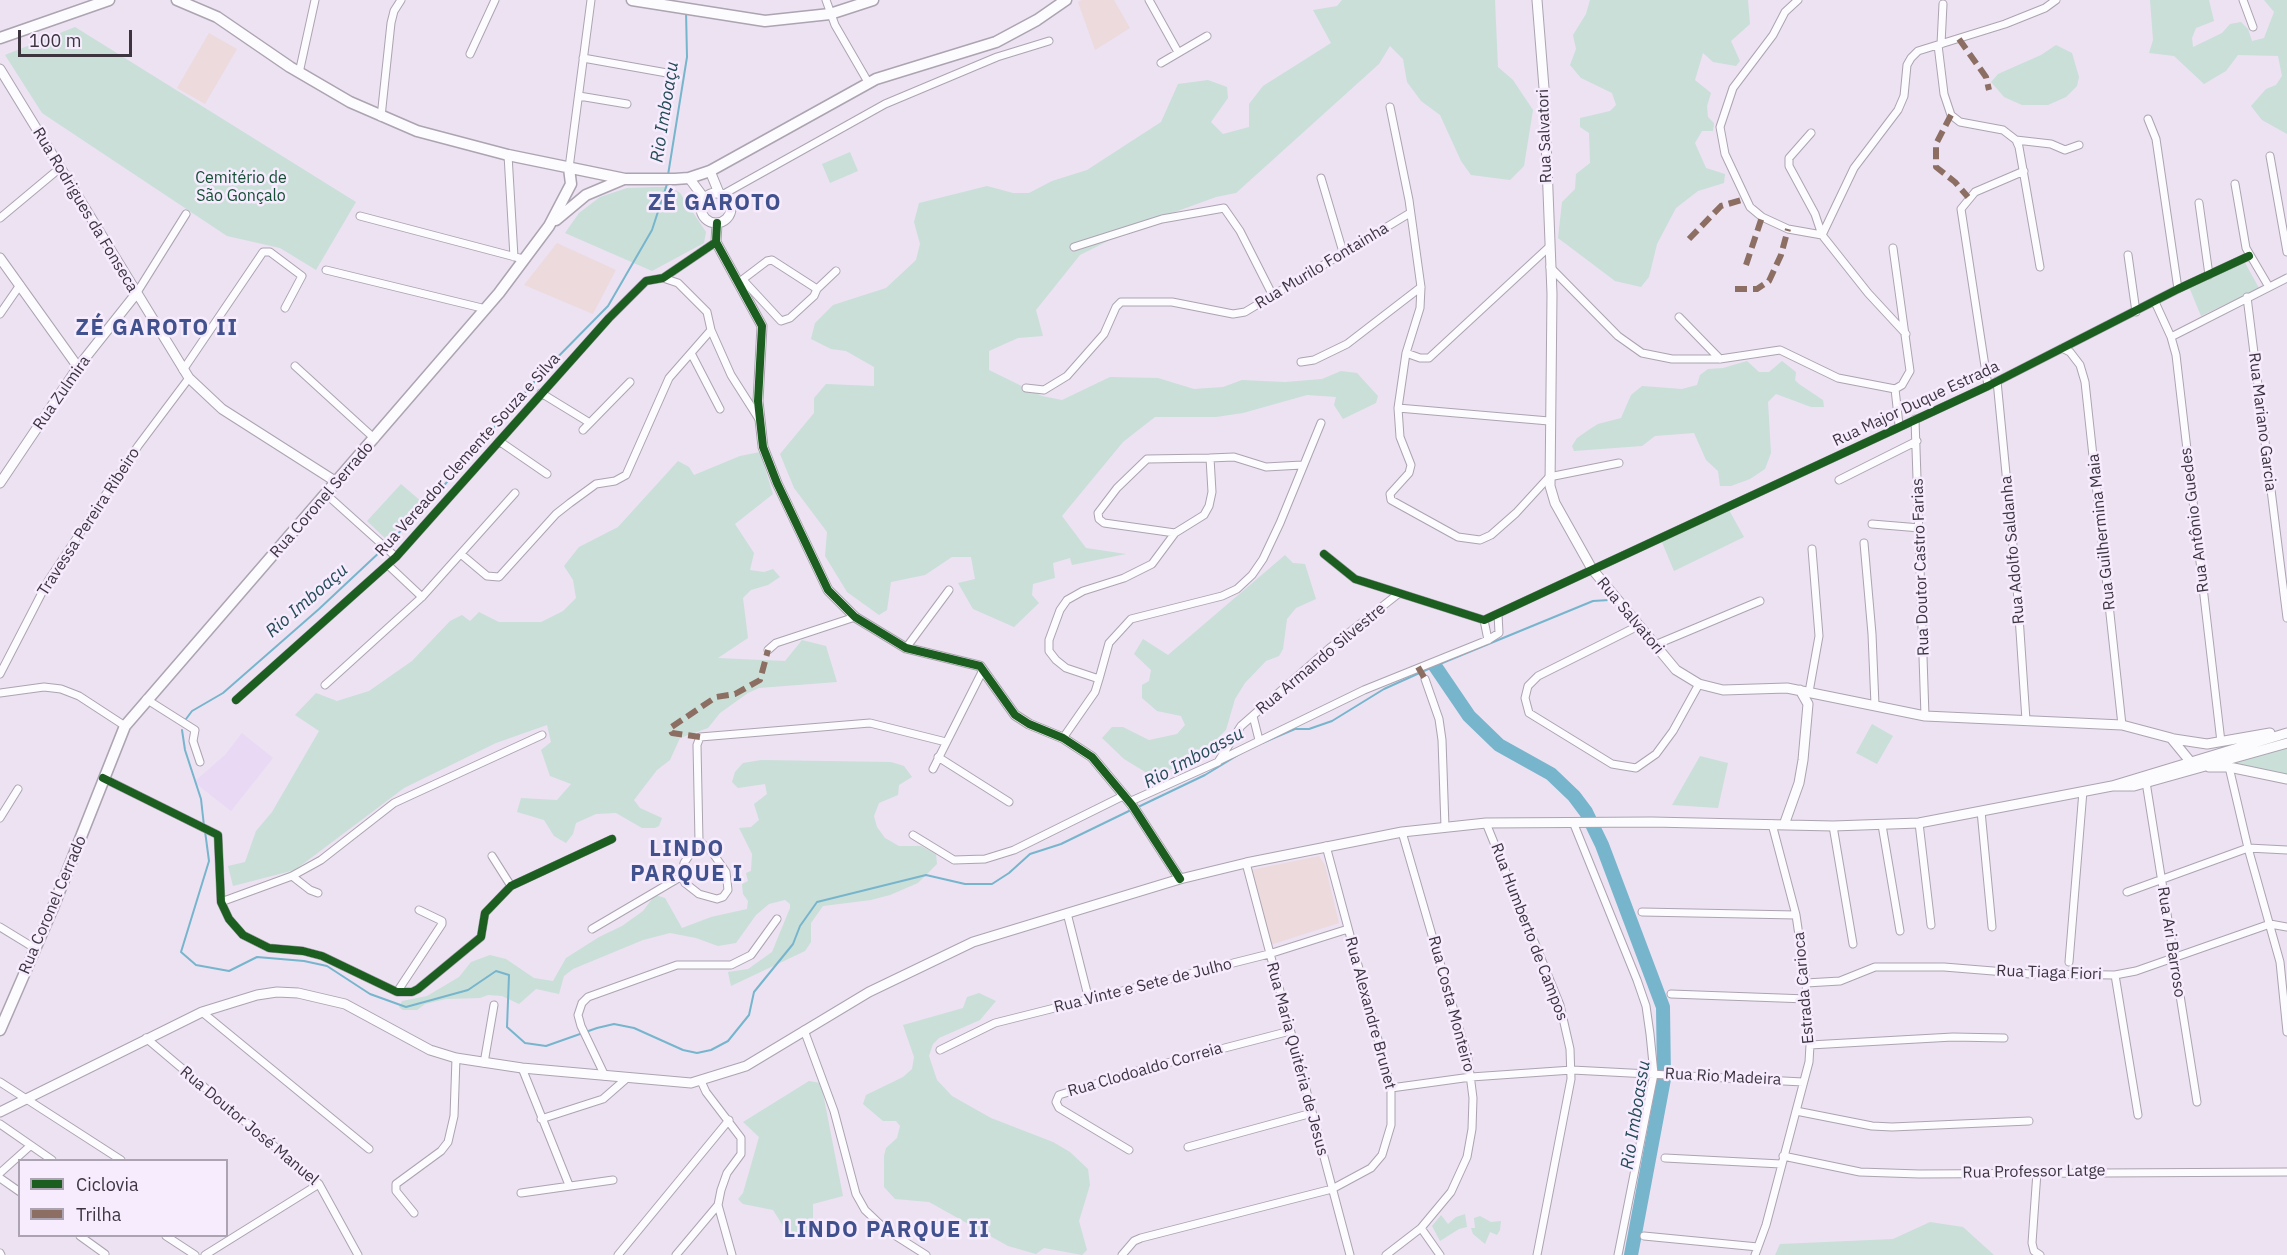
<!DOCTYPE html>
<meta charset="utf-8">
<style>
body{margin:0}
#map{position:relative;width:2287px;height:1255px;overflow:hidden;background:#ece2f2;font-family:"IBM Plex Sans",sans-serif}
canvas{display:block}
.legend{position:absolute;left:18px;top:1159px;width:210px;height:78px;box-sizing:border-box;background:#f7ecfe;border:2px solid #aca3b2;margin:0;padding:8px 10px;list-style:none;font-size:18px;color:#3c3540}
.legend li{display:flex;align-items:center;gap:12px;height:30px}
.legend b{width:30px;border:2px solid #aca3b2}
.scale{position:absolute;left:18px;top:30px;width:114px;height:27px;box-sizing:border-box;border:3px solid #3c3540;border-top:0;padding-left:8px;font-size:18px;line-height:21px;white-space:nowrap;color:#3c3540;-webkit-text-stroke:4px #f7ecfe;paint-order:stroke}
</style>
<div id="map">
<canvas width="2287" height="1255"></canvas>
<ul class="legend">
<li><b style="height:8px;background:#1b5e20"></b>Ciclovia</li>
<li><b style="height:8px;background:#8d6e63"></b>Trilha</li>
</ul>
<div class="scale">100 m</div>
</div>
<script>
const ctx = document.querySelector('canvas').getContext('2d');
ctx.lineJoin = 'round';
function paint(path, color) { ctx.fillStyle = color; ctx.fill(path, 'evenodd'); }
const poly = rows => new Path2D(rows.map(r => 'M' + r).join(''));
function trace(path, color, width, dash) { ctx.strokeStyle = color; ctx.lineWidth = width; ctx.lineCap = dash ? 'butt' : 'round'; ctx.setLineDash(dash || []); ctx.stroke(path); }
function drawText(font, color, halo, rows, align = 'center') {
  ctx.font = font + ' "IBM Plex Sans",sans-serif'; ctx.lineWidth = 5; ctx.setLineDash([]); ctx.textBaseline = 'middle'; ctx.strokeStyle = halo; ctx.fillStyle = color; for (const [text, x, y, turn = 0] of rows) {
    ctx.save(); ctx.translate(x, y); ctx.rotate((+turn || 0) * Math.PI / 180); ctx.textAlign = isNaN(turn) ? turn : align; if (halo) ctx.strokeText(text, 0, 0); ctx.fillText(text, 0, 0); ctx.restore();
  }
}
paint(poly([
 [242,733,273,758,231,811,194,782,225,755]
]), '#e9d9f4');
paint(poly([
 [1082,0,1114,0,1130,28,1095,50,1078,2],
 [209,33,237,49,205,104,177,88],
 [557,243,616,270,593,314,524,285],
 [1319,856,1325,865,1339,923,1270,945,1251,870]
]), '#ecdadd');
paint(poly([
 [1342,0,1495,0,1498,67,1513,80,1533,110,1524,166,1510,180,1471,175,1461,161,1440,115,1421,101,1407,82,1403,59,1390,46,1379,64,1236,193,1216,197,1142,224,1080,255,1036,310,1043,336,1018,338,989,351,989,370,1042,396,1062,400,1110,377,1158,378,1194,389,1223,387,1242,380,1285,382,1322,379,1341,371,1357,373,1378,396,1376,403,1343,419,1334,405,1336,397,1307,395,1243,413,1216,417,1155,417,1123,442,1062,516,1086,548,1126,554,1072,565,1070,558,1053,563,1055,578,1033,584,1032,595,1039,603,1014,627,973,609,958,583,975,579,971,557,952,557,925,575,891,582,887,610,879,615,847,592,825,556,827,532,794,488,780,454,814,413,814,398,826,384,874,386,874,367,846,351,831,349,811,339,815,323,833,305,886,288,916,260,920,244,914,222,919,203,987,186,1013,193,1029,193,1052,181,1087,170,1161,122,1178,84,1208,80,1227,87,1228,98,1211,122,1223,134,1249,127,1249,104,1263,86,1331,43,1313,10,1337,6],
 [1590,0,1748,0,1750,24,1731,41,1740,61,1736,66,1713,62,1703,53,1695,80,1711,93,1707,106,1708,117,1714,123,1713,131,1702,131,1695,143,1706,168,1725,174,1724,183,1698,191,1676,208,1657,244,1649,277,1641,287,1615,281,1558,238,1562,202,1575,189,1576,174,1590,163,1589,133,1580,127,1580,118,1610,111,1616,105,1612,93,1581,78,1570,65,1576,49,1573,35,1586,14],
 [2150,0,2209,0,2214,21,2196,28,2192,38,2193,47,2222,33,2230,24,2241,22,2248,29,2252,41,2264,38,2274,12,2264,0,2287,0,2287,134,2262,120,2251,106,2266,89,2276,85,2282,76,2278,56,2238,55,2226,71,2204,84,2174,56,2149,53,2153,40],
 [75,27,356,202,316,270,280,248,227,236,42,113,5,55],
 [2056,45,2072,53,2079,77,2077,86,2066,97,2048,105,2022,105,2004,97,1991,82,1998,74,2041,55],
 [850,152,858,171,830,183,822,164],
 [655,187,671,187,680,193,706,232,704,243,652,271,565,233,579,213,600,197,627,188],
 [2244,261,2259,288,2201,316,2189,287],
 [1747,361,1759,372,1769,372,1782,361,1796,372,1795,380,1799,384,1823,400,1824,407,1811,407,1776,394,1768,402,1771,453,1765,469,1750,479,1731,486,1720,486,1718,471,1706,460,1694,433,1655,436,1642,446,1574,451,1572,446,1577,438,1590,429,1598,424,1621,418,1631,395,1642,386,1682,389,1697,385,1700,375,1708,369,1723,368],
 [760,452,773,494,735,524,754,553,750,570,764,572,773,569,780,577,768,585,751,590,743,598,748,638,718,658,785,661,802,640,826,646,837,682,759,688,748,693,720,713,708,728,680,738,670,760,657,770,634,800,640,808,662,818,659,826,655,828,642,828,616,813,596,814,576,823,573,834,566,843,554,836,544,820,517,812,521,798,557,800,571,784,550,776,541,750,551,742,547,725,496,743,404,788,295,870,233,886,228,866,245,862,256,831,272,812,319,731,295,715,316,693,337,701,369,691,412,661,450,621,462,615,470,621,479,612,499,622,541,622,563,611,576,598,573,580,564,566,579,547,618,527,678,461,689,467,694,475,740,456],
 [401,484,422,502,387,540,367,521],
 [1729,510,1744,537,1674,571,1661,540],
 [1285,555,1293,563,1305,564,1316,599,1296,608,1287,619,1283,649,1279,656,1266,661,1245,683,1235,699,1226,730,1208,748,1155,778,1124,759,1102,738,1112,727,1123,727,1149,740,1177,734,1185,725,1181,716,1157,711,1142,698,1142,685,1149,681,1151,670,1134,654,1143,639,1168,655],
 [1872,724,1893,736,1877,764,1856,753],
 [2287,747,2287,775,2224,762],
 [1700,756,1728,763,1718,808,1672,805],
 [761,760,891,762,904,766,912,777,899,785,898,795,879,803,874,816,877,827,885,838,899,846,921,846,936,854,937,864,918,883,890,895,871,900,823,906,811,923,811,942,805,951,731,986,728,972,748,969,772,952,790,908,790,904,785,900,769,904,756,915,736,943,718,946,696,938,670,933,643,940,573,969,564,976,559,994,536,989,519,1004,502,996,488,995,480,998,446,999,425,1004,417,1010,403,1010,399,1007,402,1001,427,996,459,977,471,962,490,955,506,959,534,978,553,981,566,958,599,937,622,926,643,911,655,895,665,898,682,928,711,917,747,909,748,901,743,894,742,884,748,881,746,873,751,871,752,854,739,828,751,827,759,820,754,804,767,794,765,784,738,788,732,782,735,772,743,763],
 [979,993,996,1001,980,1020,939,1038,933,1044,929,1056,937,1080,952,1096,991,1118,1053,1142,1070,1152,1088,1169,1090,1185,1079,1221,1087,1250,1082,1255,1044,1248,1036,1254,1008,1246,929,1202,895,1199,884,1187,884,1156,886,1148,897,1138,900,1126,896,1121,883,1121,863,1104,866,1095,903,1077,912,1069,914,1057,903,1025,963,1008,967,997],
 [809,1081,821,1083,843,1196,813,1204,813,1231,803,1240,792,1240,773,1210,743,1204,738,1199,743,1193,759,1137,743,1122],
 [1465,1214,1467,1227,1459,1229,1440,1241,1432,1226,1441,1215,1448,1224,1456,1217],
 [1480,1216,1491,1222,1501,1221,1500,1230,1497,1235,1490,1232,1485,1244,1473,1234,1471,1228,1475,1228,1474,1218],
 [1930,1222,1963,1227,1994,1255,1775,1255,1780,1244,1893,1239]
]), '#cadfd8');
trace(poly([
 [668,175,687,57,686,11],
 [387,545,440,490,542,373,608,306,652,230,667,184],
 [186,719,192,711,223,693,319,609,383,549],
 [182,730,185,750,201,799,204,826],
 [1262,743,1295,729,1309,729,1332,721,1384,689,1435,666,1593,601,1609,600],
 [1136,808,1205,775,1243,752],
 [205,831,209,861,181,952,196,965,229,971,257,957,304,961,327,966,370,994,406,1007,468,990,496,971,509,975,507,1027,525,1043,546,1046,597,1028,614,1024,634,1028,683,1050,697,1053,711,1050,728,1041,749,1015,754,992,793,944,800,926,817,902,926,875,965,884,992,884,1009,873,1030,854,1061,844,1131,810]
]), '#77b5cd', 2);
trace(poly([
 [1435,666,1469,716,1499,745,1551,774,1574,796,1586,812,1602,845,1663,1007,1664,1079,1631,1255]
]), '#77b5cd', 14);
const street = poly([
 [826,0,835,25,868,82],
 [1149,0,1178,52],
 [1798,0,1785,12,1773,35,1733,88,1720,127,1725,154,1750,207,1762,217,1788,229,1822,235,1868,293,1906,334],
 [2243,0,2253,27],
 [1941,44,1943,4],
 [1938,45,1944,94,1951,115,1960,122,2003,130,2016,140,2019,147,2040,267],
 [470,54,495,0],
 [583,58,667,73],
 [1161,63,1207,36],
 [299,73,315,0],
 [579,96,627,104],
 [1390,107,1409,200,1421,287,1420,308,1406,353,1398,408,1400,437,1411,465,1409,473,1390,494,1391,500,1458,537,1480,540,1491,535,1516,513,1549,477,1619,463],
 [381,117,391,23,394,11,401,0],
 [2148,119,2156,139,2178,289],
 [1811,133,1789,158,1789,166,1815,214,1822,235],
 [2016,140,2051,144,2065,150,2079,145],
 [508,155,514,257],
 [2270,156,2287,252],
 [569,168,591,0],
 [1321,178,1343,252],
 [2235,184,2246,248,2269,287],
 [722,195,885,104,997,57,1049,41],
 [2199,203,2209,275],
 [360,216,523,259],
 [0,218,60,168],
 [1822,235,1854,168,1898,110,1904,96,1907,65,1911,58,1918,51,2005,24,2045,8,2056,0],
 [1074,247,1162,219,1224,208,1240,231,1273,296],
 [1893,248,1910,371,1902,385,1895,389,1899,425],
 [2128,255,2136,312],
 [1550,267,1618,336,1642,353,1672,359,1720,359,1780,350,1838,378,1895,389],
 [326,270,486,309],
 [743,280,781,321,790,318,814,296,817,289],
 [738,283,767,261,772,260,817,289,836,271],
 [136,294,186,214],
 [2247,297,2287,618],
 [2155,302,2171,337,2176,355,2221,742],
 [0,314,20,285],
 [1679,317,1720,359],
 [711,330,731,375,759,419],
 [2171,337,2287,278],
 [2062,348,2070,352,2080,365,2085,382,2122,725],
 [691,353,720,409],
 [1406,353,1420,358,1429,358,1549,247],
 [1301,362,1314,360,1347,344,1421,287],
 [295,366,375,439],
 [183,370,263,252,270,252,302,276,285,308],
 [1997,381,2017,587,2026,720],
 [1988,386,1961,209,1975,192,2024,171],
 [1026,388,1044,390,1067,376,1104,334,1116,307,1121,302,1172,302,1233,314,1245,312,1410,213],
 [541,393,590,423],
 [1398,408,1549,421],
 [1915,419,1925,716],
 [583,430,630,382],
 [499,441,547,474],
 [1839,480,1917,441],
 [327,495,396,557],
 [1872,524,1920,528],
 [1175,533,1204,515,1209,506,1212,492,1210,458,1234,457,1266,467,1302,465],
 [1864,543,1872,634,1875,705],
 [1324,554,1355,579,1484,620,1988,386,2178,289,2249,256],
 [462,555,487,576,499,577,556,514,570,503,596,484,615,481,626,475,669,378,711,330,707,312,678,283,663,278],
 [388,565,422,597],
 [1484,620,1488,640],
 [1640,625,1538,676,1528,686,1525,698,1529,713,1612,764,1636,768,1656,754,1673,731,1699,684],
 [1655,645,1760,601],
 [906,648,949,590],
 [768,650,776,643,855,617],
 [0,674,48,581,138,446,189,378],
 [1099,679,1109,643,1131,619,1222,596,1237,589,1252,575,1263,559,1280,523,1321,423],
 [1425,679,1439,719,1442,740,1445,827],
 [325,685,422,597,515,493],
 [1809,692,1819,636,1812,549],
 [0,693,44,687,61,689,79,696,125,726],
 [146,699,195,730,193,741,200,762],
 [236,700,396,557,609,318,646,281,663,278,716,242],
 [1253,716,1259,740],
 [1063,738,1095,692,1099,679,1066,668,1056,660,1049,651,1049,640,1060,610,1067,600,1083,591,1124,578,1152,564,1175,533,1104,523,1099,519,1098,513,1117,488,1147,459,1210,458],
 [938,757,1009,802],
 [1220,760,1364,690,1488,640,1499,633,1498,614],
 [2229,767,2248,848,2280,962,2287,1032],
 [933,769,983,670],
 [103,778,218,835,221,902,229,919,243,935,269,948,303,951,322,956,397,992,412,992,418,989,481,937,485,913,511,886,612,839],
 [2146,782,2197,1102],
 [1129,802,1218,762,1241,726,1331,647,1398,594],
 [1981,811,1992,927],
 [0,818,18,789],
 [1573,822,1637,980,1646,1006,1650,1034,1654,1074,1618,1255],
 [1486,823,1560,1005,1570,1049,1571,1079,1537,1255],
 [1919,823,1931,925],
 [1882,825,1900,931],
 [1833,826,1853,944],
 [913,835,954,860,985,859,1014,850,1123,796],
 [699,841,712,852,726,872,728,890,723,897,717,899,699,894,685,883,682,876,684,863,699,841,697,745,700,737,870,723,946,742],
 [492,856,511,886],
 [1246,863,1350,1255],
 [292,876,310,890,318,893],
 [2127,892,2248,848,2287,850],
 [221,902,292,876,321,860,394,803,542,735],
 [1642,912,1796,915],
 [1067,913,1089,1000],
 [0,927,36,949],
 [592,929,682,876],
 [2069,962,2083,791],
 [2115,975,2138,1115],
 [1806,983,1840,981,1875,967,1944,967,2030,974,2115,975,2136,971,2270,924,2287,927],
 [397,992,442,924,442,921,419,910],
 [1671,994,1807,999],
 [202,1012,369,1149],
 [804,1030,834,1111,856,1194,865,1210,885,1229,926,1255],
 [146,1038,319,1184,358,1255],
 [1810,1045,1953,1037,2004,1038],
 [940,1050,995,1023,1269,954,1348,929],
 [484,1063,494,1005],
 [522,1068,569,1185],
 [605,1076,581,1026,578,1015,582,1003,588,997,677,965,731,965,751,955,777,919],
 [701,1081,706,1092,741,1138,741,1154,727,1173,721,1190,718,1205,732,1255],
 [0,1082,121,1160],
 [1391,1088,1471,1077,1572,1070,1803,1082],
 [1796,1111,1872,1126,1892,1127,2029,1121],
 [541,1119,603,1099,627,1078],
 [0,1124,52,1160],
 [1188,1147,1312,1113],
 [1129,1150,1059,1108,1056,1102,1059,1095,1144,1069,1290,1031],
 [1783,1156,1860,1172,1919,1174,2287,1172],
 [1665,1158,1781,1164],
 [2037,1172,2032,1243,2034,1251,2040,1255],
 [0,1173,30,1146],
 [0,1178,20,1192],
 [521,1193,613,1180],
 [414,1213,396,1191,396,1184,441,1151,448,1142,454,1116,456,1058],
 [1421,1228,1440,1255],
 [80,1236,105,1254],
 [166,1236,195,1255],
 [1644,1236,1758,1247],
 [0,1253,1,1255],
 [205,1255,319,1184],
 [618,1255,729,1120],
 [676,1255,718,1205],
 [1122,1255,1134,1241,1141,1238,1332,1189,1371,1168,1382,1155,1391,1125,1391,1088,1326,846],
 [1386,1255,1421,1228,1451,1192,1467,1157,1472,1129,1473,1098,1468,1059,1402,832],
 [1755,1255,1766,1225,1796,1111,1809,1062,1810,1045,1806,983,1796,915,1772,824]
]);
const secondary = poly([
 [1537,0,1544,88,1552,294,1550,486,1555,503,1592,569,1676,670,1699,684,1723,690,1787,688,1925,716,2122,725,2171,738,2189,760],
 [0,69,189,378,222,409,338,483],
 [710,171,719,193],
 [689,178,704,198],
 '701 208a15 15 0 1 1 30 0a15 15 0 1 1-30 0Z',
 [717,223,716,242,762,326,758,401,763,447,777,483,828,590,855,617,906,648,980,666,1015,715,1029,724,1063,738,1092,757,1132,805,1180,879],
 [0,258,78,367],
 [0,483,78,367,136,294],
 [2174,739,2207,744,2270,733],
 [2209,767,2229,767,2287,779],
 [2114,786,2134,786,2287,743],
 [1784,825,1799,783,1803,760,1808,704,1800,690],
 [0,1112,202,1012,257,995,277,992,298,993,345,1004,430,1050,456,1058,522,1068,691,1083,746,1066,869,992,973,942,1180,879,1246,863,1402,832,1486,823,1652,822,1833,826,1919,823,2112,786,2287,733]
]);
const primary = poly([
 [177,0,217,17,290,67,350,102,417,131,508,155,625,179,675,179,689,178,710,171,876,79,996,42,1037,20,1066,0],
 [632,0,765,21,830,14,873,0],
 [0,38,109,0],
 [556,220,586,195,624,179],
 [0,1030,52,910,125,726,499,293,549,226,571,184,569,168]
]);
trace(street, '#aca4b1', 9);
trace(secondary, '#aca4b1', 11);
trace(primary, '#aca4b1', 13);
trace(street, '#fcfbfd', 7);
trace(secondary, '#fcfbfd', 9);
trace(primary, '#fcfbfd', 10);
trace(poly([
 [1959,39,1986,77,1989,90],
 [1951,115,1936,144,1936,167,1955,182,1968,197],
 [1689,239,1721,206,1745,199],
 [1746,265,1762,217],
 [1735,289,1757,289,1769,281,1781,255,1788,229],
 [1418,667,1425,679],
 [700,737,672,733,670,728,716,697,735,694,760,680,768,650]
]), '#8d6e63', 6, [12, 6]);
trace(poly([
 [717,223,716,242,762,326,758,401,763,447,777,483,828,590,855,617,906,648,980,666,1015,715,1029,724,1063,738,1092,757,1132,805,1180,879],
 [1324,554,1355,579,1484,620,1988,386,2178,289,2249,256],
 [236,700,396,557,609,318,646,281,663,278,716,242],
 [103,778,218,835,221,902,229,919,243,935,269,948,303,951,322,956,397,992,412,992,418,989,481,937,485,913,511,886,612,839]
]), '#1b5e20', 8);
drawText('16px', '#3c3540', '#f7ecfe', [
 ["Rua Salvatori",1545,136,-92],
 ["Rua Rodrigues da Fonseca",85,210,59],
 ["Rua Murilo Fontainha",1322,266,-31],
 ["Rua Zulmira",62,393,-55],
 ["Rua Major Duque Estrada",1916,404,-25],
 ["Rua Mariano Garcia",2262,422,83],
 ["Rua Vereador Clemente Souza e Silva",468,455,-48],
 ["Rua Coronel Serrado",322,500,-49],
 ["Rua Antônio Guedes",2195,520,-97],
 ["Travessa Pereira Ribeiro",89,522,-57],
 ["Rua Guilhermina Maia",2102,532,-96],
 ["Rua Adolfo Saldanha",2013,550,-95],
 ["Rua Doutor Castro Farias",1921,567,-92],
 ["Rua Salvatori",1630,616,50],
 ["Rua Armando Silvestre",1321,659,-40],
 ["Rua Coronel Cerrado",53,905,-67],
 ["Rua Humberto de Campos",1529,932,69],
 ["Rua Ari Barroso",2171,942,81],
 ["Rua Tiaga Fiori",2049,973,2],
 ["Rua Vinte e Sete de Julho",1143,986,-14],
 ["Estrada Carioca",1804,988,-95],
 ["Rua Costa Monteiro",1451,1004,75],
 ["Rua Alexandre Brunet",1370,1013,75],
 ["Rua Maria Quitéria de Jesus",1297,1059,75],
 ["Rua Clodoaldo Correia",1145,1070,-16],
 ["Rua Rio Madeira",1723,1077,3],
 ["Rua Doutor José Manuel",249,1126,40],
 ["Rua Professor Latge",2034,1172,-1]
]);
drawText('16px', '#155036', '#f7ecfe', [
 ["Cemitério de",241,178],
 ["São Gonçalo",241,196]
]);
drawText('italic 18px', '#234c58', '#f7ecfe', [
 ["Rio Imboaçu",665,112,-81],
 ["Rio Imboaçu",307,601,-41],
 ["Rio Imboassu",1194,758,-28],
 ["Rio Imboassu",1636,1115,-81]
]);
ctx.letterSpacing = '1.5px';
drawText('bold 22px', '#41518d', '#f7ecfe', [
 ["ZÉ GAROTO",715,204],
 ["ZÉ GAROTO II",157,329],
 ["LINDO",687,850],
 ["PARQUE I",687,875],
 ["LINDO PARQUE II",887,1231]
]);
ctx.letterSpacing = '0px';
</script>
